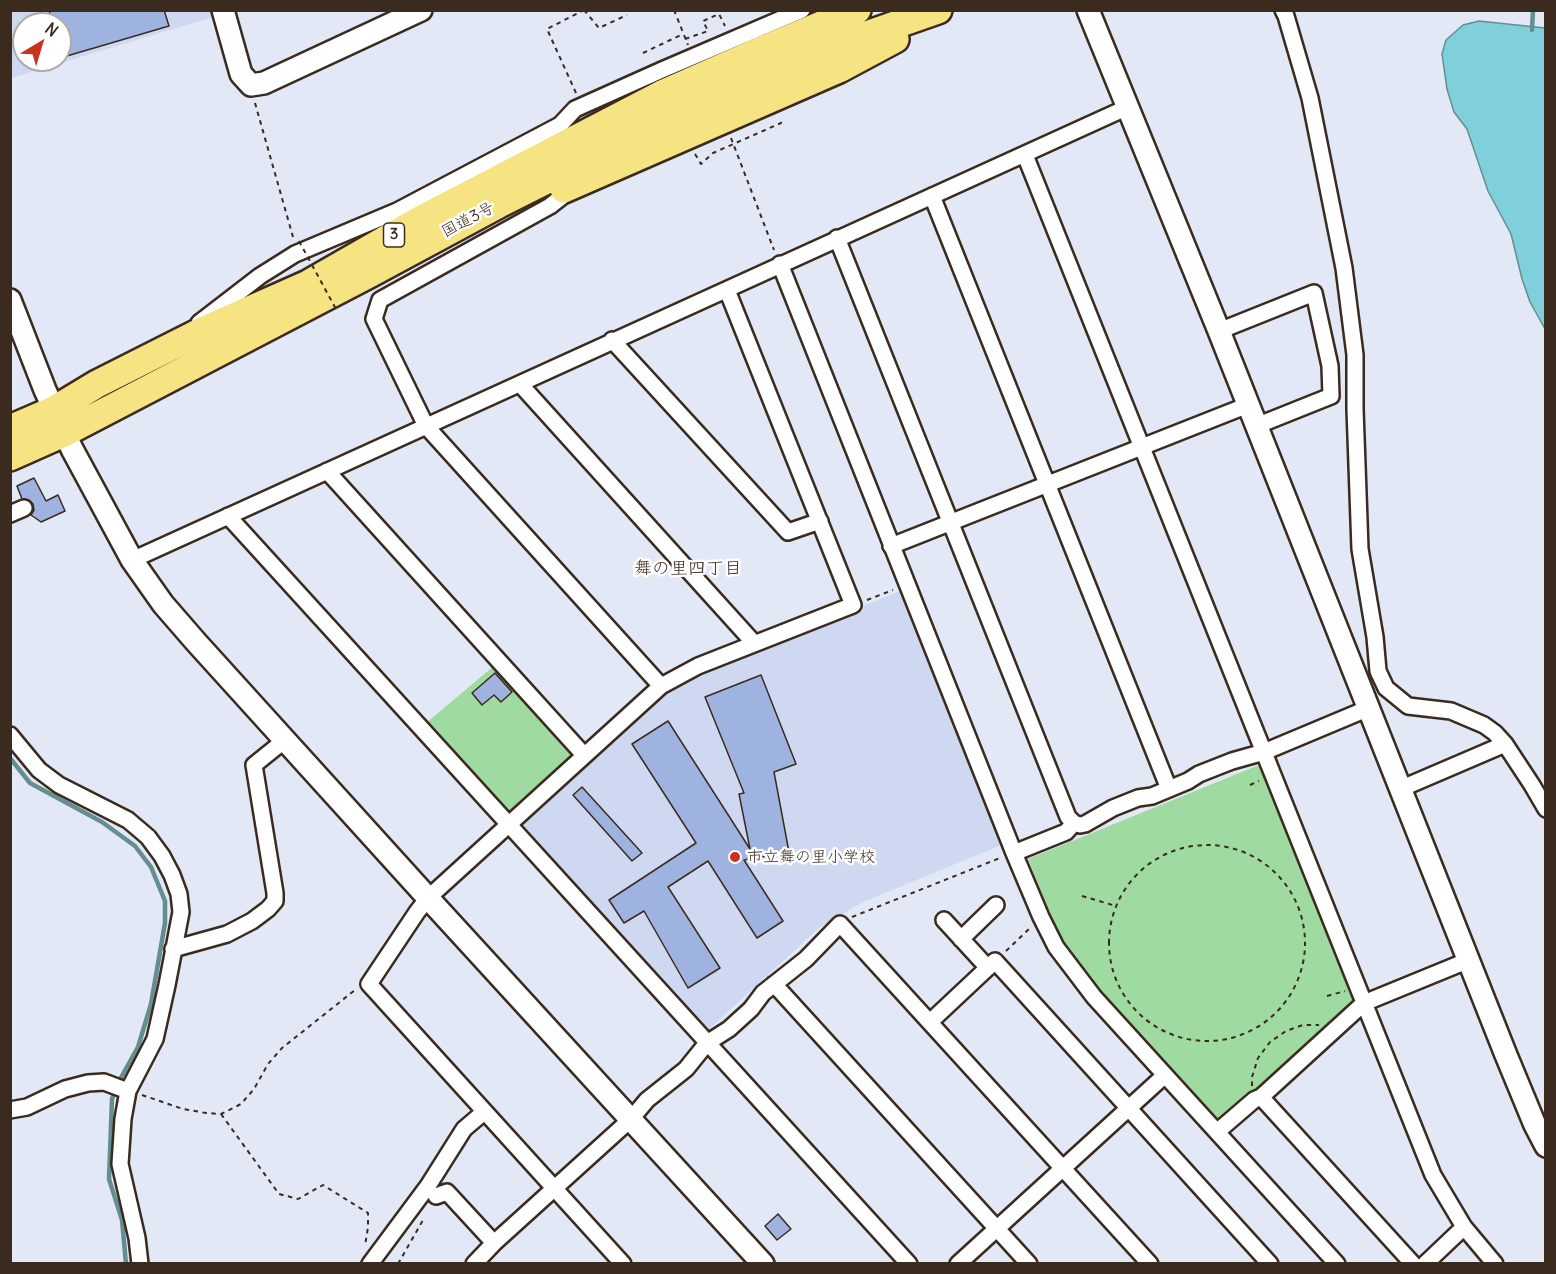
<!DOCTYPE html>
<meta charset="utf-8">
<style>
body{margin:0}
#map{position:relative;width:1556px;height:1274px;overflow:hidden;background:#e2e8f6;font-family:Delius,sans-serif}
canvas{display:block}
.frame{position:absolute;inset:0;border:12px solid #3b2a1e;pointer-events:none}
.north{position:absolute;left:12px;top:12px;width:60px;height:60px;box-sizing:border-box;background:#fff;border:2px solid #b1aaa5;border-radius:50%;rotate:38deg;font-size:16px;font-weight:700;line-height:24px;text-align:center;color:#3b2a1e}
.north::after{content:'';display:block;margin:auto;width:21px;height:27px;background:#c8321e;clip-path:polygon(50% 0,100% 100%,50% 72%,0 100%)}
</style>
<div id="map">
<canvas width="1556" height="1274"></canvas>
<div class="frame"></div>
<div class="north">N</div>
</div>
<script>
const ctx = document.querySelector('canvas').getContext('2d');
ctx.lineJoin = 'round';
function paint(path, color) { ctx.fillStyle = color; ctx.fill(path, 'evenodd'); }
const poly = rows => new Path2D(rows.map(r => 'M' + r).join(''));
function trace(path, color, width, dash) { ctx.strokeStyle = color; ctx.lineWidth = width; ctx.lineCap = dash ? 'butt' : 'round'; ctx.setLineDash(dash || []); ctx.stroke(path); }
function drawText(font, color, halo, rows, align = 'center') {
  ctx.font = font + ' Delius,"Klee One",sans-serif'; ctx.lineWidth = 5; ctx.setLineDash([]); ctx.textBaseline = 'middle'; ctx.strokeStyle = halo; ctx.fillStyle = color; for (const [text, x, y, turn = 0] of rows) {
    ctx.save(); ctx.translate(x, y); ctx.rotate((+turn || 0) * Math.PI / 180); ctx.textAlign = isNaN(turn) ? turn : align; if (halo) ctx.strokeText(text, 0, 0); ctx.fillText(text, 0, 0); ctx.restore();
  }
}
paint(poly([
 [11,11,215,11,216,16,11,78],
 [24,24,60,24,60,60,24,60],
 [900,591,1002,845,865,901,820,927,709,1029,705,1029,520,829,520,822,658,698,676,685,715,666]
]), '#ced8f0');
paint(poly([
 [495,665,573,752,573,757,512,812,505,811,425,724],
 [1259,765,1355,1000,1258,1092,1213,1122,1099,991,1061,941,1028,859]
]), '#9fdaa0');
const water = poly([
 [1479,21,1545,28,1545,329,1530,302,1522,279,1511,234,1488,191,1467,129,1454,112,1447,89,1442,54,1446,40,1463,25,1479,21]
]);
paint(water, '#80d0dc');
trace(water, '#648e90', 1.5);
trace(poly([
 [1532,30,1533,10],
 [10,758,30,783,102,822,135,846,151,867,165,901,165,923,151,1004,138,1047,118,1083,112,1099,109,1179,122,1220,126,1264]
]), '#648e90', 4.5);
const building = poly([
 [49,10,164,10,169,26,60,58,60,24,52,24,49,10],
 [34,478,46,501,58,495,65,511,41,522,31,515,34,510,33,504,29,500,22,499,17,486,34,478],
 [495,673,512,692,501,702,494,695,482,705,472,693,495,673],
 [761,675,796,764,774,772,789,852,744,860,783,921,757,938,708,861,668,887,720,968,688,988,644,911,624,923,609,900,696,843,632,744,668,721,750,849,739,794,744,793,705,697,761,675],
 [582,787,642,853,632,861,573,795,582,787],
 [778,1214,791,1229,777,1240,765,1226,778,1214]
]);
paint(building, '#9fb3e1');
trace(building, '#3b2a1e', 1.5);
const street = poly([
 [1283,10,1286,16,1310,98,1344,268,1355,355,1355,409,1360,549,1375,637,1378,671,1386,688,1408,706,1451,711,1484,725,1495,733,1505,744,1532,785,1546,809],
 [1025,155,1433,1175,1464,1227,1495,1264],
 [573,188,550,206,380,300,374,319,426,426,661,686],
 [932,196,1169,789],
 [837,238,1068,817,1074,823,1080,825,1085,824,1113,808,1138,798,1152,796,1188,781,1199,774,1232,761,1264,752,1369,708],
 [780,264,1014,853,1041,917,1056,947,1094,997,1337,1264],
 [199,323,260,276,295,254,397,211,560,125,575,109,662,70,802,10],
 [1219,331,1314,293,1330,366,1331,396,1256,426],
 [612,340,788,532,820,521],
 [520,384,754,643],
 [327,471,584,755],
 [10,514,24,508],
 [228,516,909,1264],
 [891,546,1248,405],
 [132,560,1128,107],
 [10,735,39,770,59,785,128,820,148,837,162,856,172,875,179,894,181,912,167,985,155,1039,128,1091,123,1119,120,1164,137,1238,140,1264],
 [1400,789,1505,744],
 [1014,853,1066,832,1074,823],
 [944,920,988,968],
 [961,939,996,905],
 [173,949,227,934,252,921,268,909,275,901,275,893,254,765,285,740],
 [774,984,1029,1264],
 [930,1022,995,961,1270,1264],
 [1261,1097,1413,1264],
 [10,1110,27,1107,65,1089,88,1083,104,1082,128,1091],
 [1218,1131,1254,1100,1261,1097,1364,1003,1469,960],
 [436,1196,447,1192,494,1243],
 [370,1264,428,1186,464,1129,484,1112],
 [474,1264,494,1243,631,1119,647,1100,686,1069,707,1043,729,1029,751,1009,763,993,806,959,840,924,1150,1264],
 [623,1264,369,984,417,912,428,898,661,686,698,666,853,605,727,290],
 [958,1264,1165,1075],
 [1425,1264,1464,1227]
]);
const secondary = poly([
 [223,10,241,74,251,85,264,83,421,10],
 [1088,10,1219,331,1506,1055,1535,1125,1546,1146],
 [10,300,45,390,72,449,132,560,163,604,196,642,428,898,763,1264]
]);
const highway = poly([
 [564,189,839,69,895,39],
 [10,429,54,410,97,384,202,331,308,284,418,221,664,93,759,51,857,10],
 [10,457,64,433,369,274,499,204,670,118,832,47,938,10]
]);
trace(street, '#3b2a1e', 20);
trace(secondary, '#3b2a1e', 26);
trace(highway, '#3b2a1e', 32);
trace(poly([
 [584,10,599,28,627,15],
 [674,10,688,45],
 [685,39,708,31,703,21,719,14,725,26],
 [643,53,683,34],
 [576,93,547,29,584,10],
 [255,103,293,237],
 [731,138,774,250],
 [695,154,701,164,713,153,781,123,779,118],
 [867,600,893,590],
 [1250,785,1259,781],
 '1109 943a98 98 0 1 1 196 0a98 98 0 1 1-196 0Z',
 [1082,896,1116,906],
 [852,917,1000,858],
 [1006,951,1030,928],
 [1327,996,1345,991],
 [1252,1086,1252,1077,1258,1058,1270,1042,1286,1031,1303,1025,1319,1025],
 [142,1095,183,1109,206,1113,221,1114,241,1104,254,1089,268,1064,282,1048,355,990],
 [221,1114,279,1194,298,1199,323,1185,368,1213,368,1227,365,1246],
 [398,1264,423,1220]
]), '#3b2a1e', 2, [4.5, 4.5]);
trace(street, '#fff', 15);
trace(secondary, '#fff', 21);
trace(highway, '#f6e381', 27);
trace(poly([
 [299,241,337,311]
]), '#3b2a1e', 2, [4.5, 4.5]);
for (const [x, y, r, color] of [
 [735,857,6,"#c8321e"]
]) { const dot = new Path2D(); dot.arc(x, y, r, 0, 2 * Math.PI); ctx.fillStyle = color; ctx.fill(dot); trace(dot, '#fff', 2); }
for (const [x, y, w] of [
 [394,235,21]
]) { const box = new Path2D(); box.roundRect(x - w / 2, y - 12, w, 24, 4.5); ctx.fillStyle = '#fff'; ctx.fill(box); trace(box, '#3b2a1e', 1.5); }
drawText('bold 15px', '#3b2a1e', null, [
 ["3",394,235]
]);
drawText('16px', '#3b2a1e', '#fff', [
 ["国道3号",468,220,-28]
]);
drawText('16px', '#3b2a1e', '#fff', [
 ["市立舞の里小学校",747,857]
], 'left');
drawText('18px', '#3b2a1e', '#fff', [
 ["舞の里四丁目",688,569]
]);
</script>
